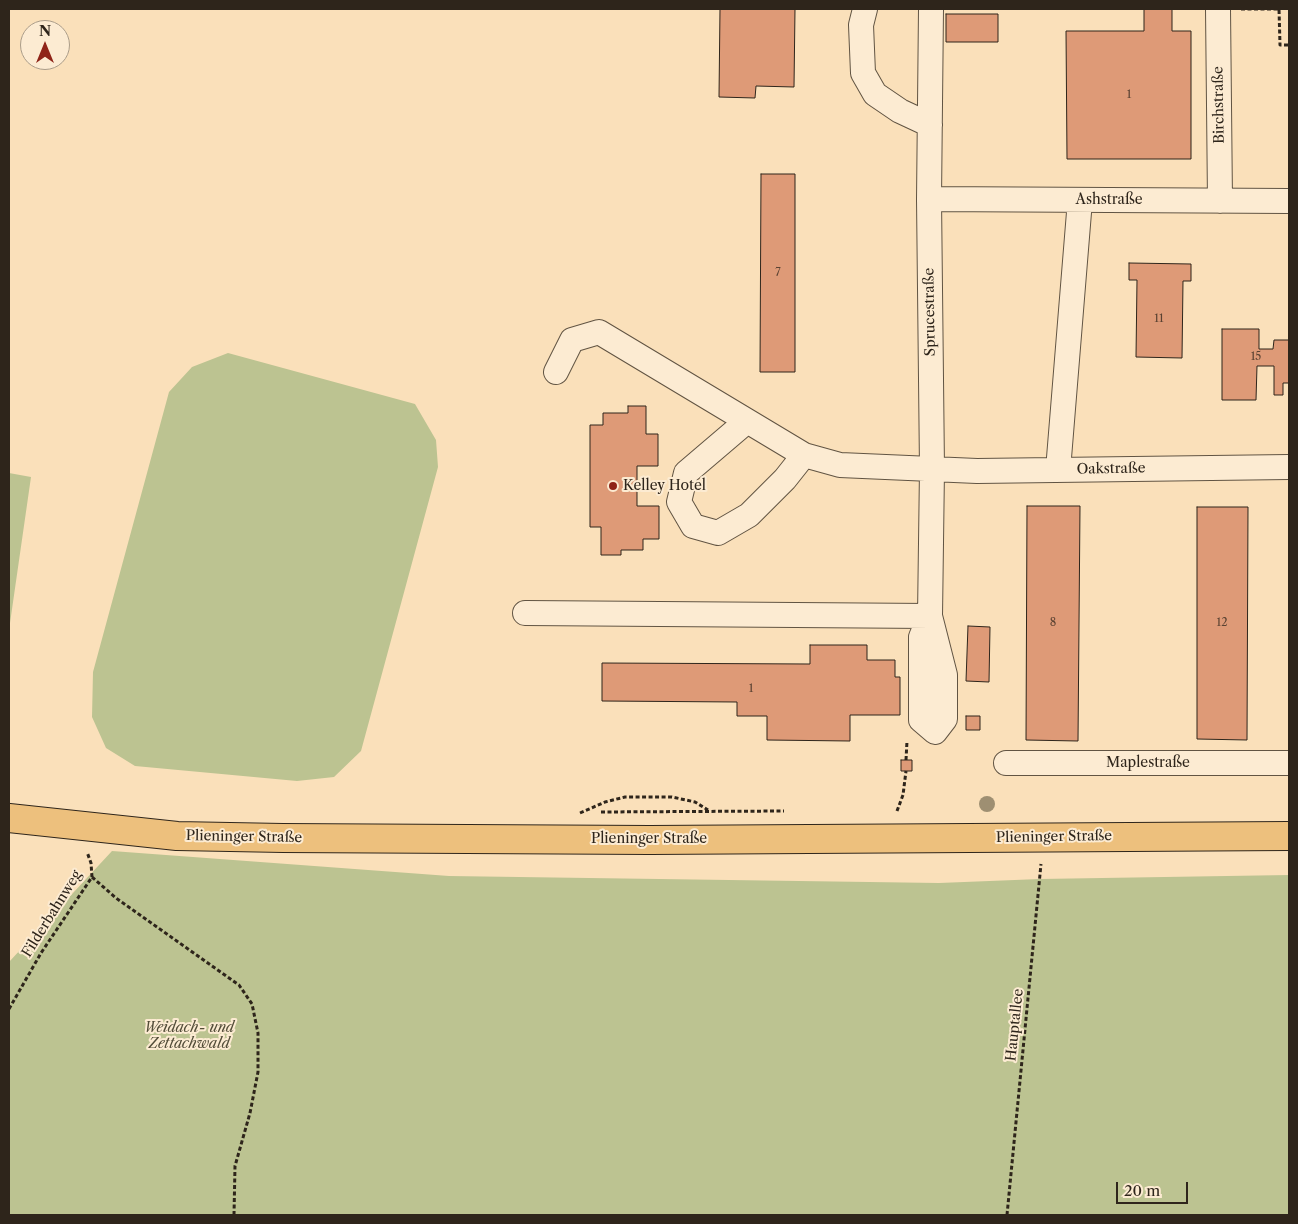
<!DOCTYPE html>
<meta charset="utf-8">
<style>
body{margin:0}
#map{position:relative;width:1298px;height:1224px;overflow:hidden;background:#fae0ba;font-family:"Libre Caslon Text",serif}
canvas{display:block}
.frame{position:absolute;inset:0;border:10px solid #2e251b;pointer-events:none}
.north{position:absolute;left:20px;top:20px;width:50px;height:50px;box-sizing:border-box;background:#fcebd2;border:1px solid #aa9c89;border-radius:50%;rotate:0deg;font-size:14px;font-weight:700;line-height:20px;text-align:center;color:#2e251b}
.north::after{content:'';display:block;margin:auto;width:18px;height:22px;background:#8f2418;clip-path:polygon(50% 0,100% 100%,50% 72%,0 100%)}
.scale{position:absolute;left:1116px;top:1182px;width:72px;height:22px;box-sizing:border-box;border:2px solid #2e251b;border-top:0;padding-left:6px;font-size:15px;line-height:18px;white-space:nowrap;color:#2e251b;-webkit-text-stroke:4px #fcebd2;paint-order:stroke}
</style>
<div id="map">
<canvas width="1298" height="1224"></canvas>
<div class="frame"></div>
<div class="north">N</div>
<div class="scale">20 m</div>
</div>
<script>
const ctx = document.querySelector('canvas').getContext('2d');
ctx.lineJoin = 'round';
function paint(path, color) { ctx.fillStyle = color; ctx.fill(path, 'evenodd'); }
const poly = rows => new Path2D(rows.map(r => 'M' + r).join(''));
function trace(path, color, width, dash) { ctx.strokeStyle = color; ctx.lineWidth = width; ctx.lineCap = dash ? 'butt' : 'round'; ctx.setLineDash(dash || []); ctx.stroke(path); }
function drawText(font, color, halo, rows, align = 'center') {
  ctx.font = font + ' "Libre Caslon Text",serif'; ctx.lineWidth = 4; ctx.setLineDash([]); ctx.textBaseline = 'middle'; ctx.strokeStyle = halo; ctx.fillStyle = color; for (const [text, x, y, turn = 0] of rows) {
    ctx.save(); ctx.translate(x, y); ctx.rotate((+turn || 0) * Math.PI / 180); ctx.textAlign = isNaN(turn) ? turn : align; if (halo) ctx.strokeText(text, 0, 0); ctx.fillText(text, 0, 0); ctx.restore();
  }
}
paint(poly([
 [228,353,415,404,436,440,438,467,361,751,334,777,297,781,135,766,106,748,92,717,93,672,169,392,192,367],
 [9,473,31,477,10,623,9,623],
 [112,851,449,876,939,883,1040,879,1289,875,1289,1215,9,1215,9,962]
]), '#bcc391');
const building = poly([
 [720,9,795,9,794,87,756,86,755,98,719,97,720,9],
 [1144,9,1172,9,1172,31,1191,31,1191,159,1067,159,1066,31,1144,31,1144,9],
 [946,14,998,14,998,42,946,42,946,14],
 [761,174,795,174,795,372,760,372,761,174],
 [1129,263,1191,264,1191,281,1183,281,1182,358,1136,357,1137,280,1129,280,1129,263],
 [1222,329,1259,329,1259,349,1273,349,1274,340,1289,340,1289,383,1283,383,1283,395,1274,395,1274,366,1257,366,1256,400,1222,400,1222,329],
 [628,406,646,406,646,434,658,434,658,466,637,466,637,506,659,506,659,539,643,539,643,550,621,550,621,555,601,555,601,527,590,527,590,425,603,425,603,413,628,413,628,406],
 [1027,506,1080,506,1078,741,1026,740,1027,506],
 [1197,507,1248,507,1247,740,1197,739,1197,507],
 [968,626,990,627,989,682,966,681,968,626],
 [810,645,867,645,867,660,895,660,895,677,900,677,900,715,850,715,850,741,767,740,767,716,737,716,737,702,602,701,602,663,810,664,810,645],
 [966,716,980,716,980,730,966,730,966,716],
 [901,760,912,760,912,771,901,771,901,760]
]);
paint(building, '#de9a77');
trace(building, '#2e251b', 1);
const minor = poly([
 [865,9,861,25,863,73,875,94,900,111,930,125],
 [1218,9,1220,201],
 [929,199,1289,201],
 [556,372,572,340,599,332,804,455,840,465,977,471,1289,467],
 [747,421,686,473,679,502,693,526,718,533,749,515,785,479,804,455],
 [1058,470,1080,200],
 [525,613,930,616],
 [930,616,921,637,921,720,935,732,945,719,945,675,930,616,932,469,929,199,931,9],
 [1006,763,1289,763]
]);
const major = poly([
 [9,818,177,836,283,838,650,840,1289,836]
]);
trace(minor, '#615443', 26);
trace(major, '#2e251b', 30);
trace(poly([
 [1241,9,1279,9,1280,45,1289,45],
 [906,760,907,741],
 [897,811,903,795,906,771],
 [601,812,784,811],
 [580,813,605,802,625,797,672,797,695,802,708,810],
 [92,877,116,898,239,985,252,1004,258,1033,258,1072,250,1113,235,1166,234,1215],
 [9,1009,41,953,92,877,91,863,87,852],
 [1007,1215,1041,864]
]), '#2e251b', 3, [4, 2.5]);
trace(minor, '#fcebd2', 24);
trace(major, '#edc07d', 28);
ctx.fillStyle = '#9e8f72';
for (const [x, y] of [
 [987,804]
]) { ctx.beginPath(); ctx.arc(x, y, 8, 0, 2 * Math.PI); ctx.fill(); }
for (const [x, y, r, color] of [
 [613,486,5,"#8f2418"]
]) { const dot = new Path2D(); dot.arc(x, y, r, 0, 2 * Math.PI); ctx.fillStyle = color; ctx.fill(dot); trace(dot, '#fcebd2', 2); }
drawText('11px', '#5a4232', null, [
 ["1",1129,95],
 ["7",778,273],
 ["11",1159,319],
 ["15",1256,357],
 ["8",1053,623],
 ["12",1222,623],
 ["1",751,689]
]);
drawText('14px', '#2e251b', '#fcebd2', [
 ["Birchstraße",1219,105,-91],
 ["Ashstraße",1109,200],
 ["Sprucestraße",930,312,-91],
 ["Oakstraße",1111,469,-1],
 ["Maplestraße",1148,763],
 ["Plieninger Straße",244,837,1],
 ["Plieninger Straße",1054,837,-1],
 ["Plieninger Straße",649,839],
 ["Filderbahnweg",52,914,-58],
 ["Hauptallee",1015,1025,-84]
]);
drawText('14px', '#2e251b', '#fcebd2', [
 ["Kelley Hotel",623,486]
], 'left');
drawText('italic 14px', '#524c38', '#fcebd2', [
 ["Weidach- und",189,1028],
 ["Zettachwald",189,1044]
]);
</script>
